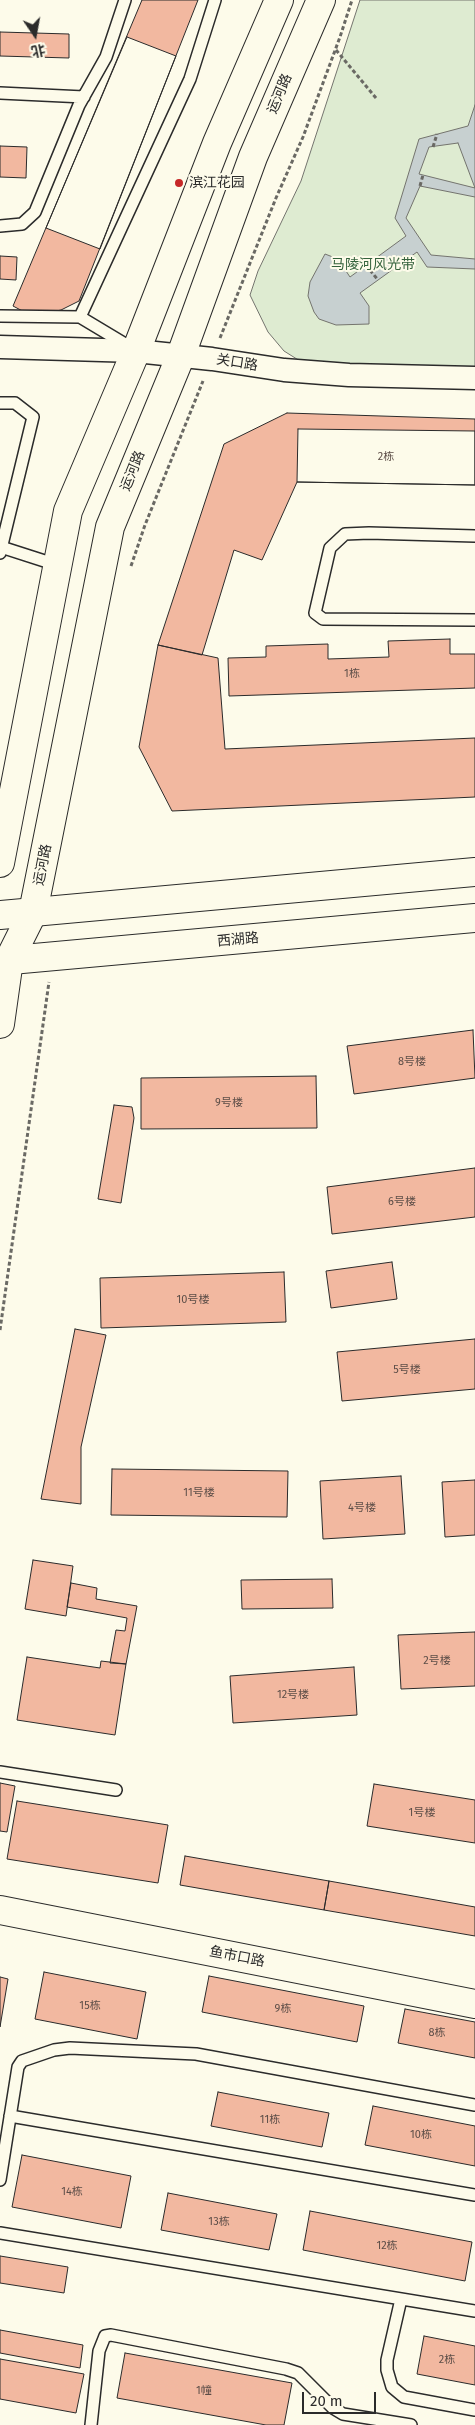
<!DOCTYPE html>
<meta charset="utf-8">
<style>
body{margin:0}
#map{position:relative;width:475px;height:2425px;overflow:hidden;background:#fdfbea;font-family:"Fira Sans","Noto Sans SC",sans-serif}
canvas{display:block}
.north{position:absolute;left:10px;top:10px;width:50px;height:50px;-webkit-text-stroke:4px #fdfbea;paint-order:stroke;rotate:168deg;font-size:14px;font-weight:700;line-height:20px;text-align:center;color:#2b2b2b}
.north::after{content:'';display:block;margin:auto;width:18px;height:22px;background:#2b2b2b;clip-path:polygon(50% 0,100% 100%,50% 72%,0 100%)}
.scale{position:absolute;left:302px;top:2392px;width:74px;height:22px;box-sizing:border-box;border:2px solid #2b2b2b;border-top:0;padding-left:6px;font-size:15px;line-height:18px;white-space:nowrap;color:#2b2b2b;-webkit-text-stroke:4px #fdfbea;paint-order:stroke}
</style>
<div id="map">
<canvas width="475" height="2425"></canvas>
<div class="north">北</div>
<div class="scale">20 m</div>
</div>
<script>
const ctx = document.querySelector('canvas').getContext('2d');
ctx.lineJoin = 'round';
function paint(path, color) { ctx.fillStyle = color; ctx.fill(path, 'evenodd'); }
const poly = rows => new Path2D(rows.map(r => 'M' + r).join(''));
function trace(path, color, width, dash) { ctx.strokeStyle = color; ctx.lineWidth = width; ctx.lineCap = dash ? 'butt' : 'round'; ctx.setLineDash(dash || []); ctx.stroke(path); }
function drawText(font, color, halo, rows, align = 'center') {
  ctx.font = font + ' "Fira Sans","Noto Sans SC",sans-serif'; ctx.lineWidth = 4; ctx.setLineDash([]); ctx.textBaseline = 'middle'; ctx.strokeStyle = halo; ctx.fillStyle = color; for (const [text, x, y, turn = 0] of rows) {
    ctx.save(); ctx.translate(x, y); ctx.rotate((+turn || 0) * Math.PI / 180); ctx.textAlign = isNaN(turn) ? turn : align; if (halo) ctx.strokeText(text, 0, 0); ctx.fillText(text, 0, 0); ctx.restore();
  }
}
const green = poly([
 [360,0,475,0,475,367,345,367,300,361,284,351,268,332,250,295,258,271,301,181,360,0]
]);
paint(green, '#deebd1');
trace(green, '#74746e', 1);
const water = poly([
 [475,105,475,197,420,186,406,218,431,255,475,259,475,269,427,267,417,252,360,293,369,306,369,324,336,325,319,319,314,312,308,296,310,282,325,254,338,259,350,277,406,236,395,218,419,139,468,126,475,105],
 [458,143,475,188,419,174,429,147,458,143]
]);
paint(water, '#c7d0d0');
trace(water, '#74746e', 1);
const building = poly([
 [142,0,198,0,79,301,61,310,32,316,13,306,142,0],
 [0,32,69,34,69,58,0,56,0,32],
 [127,37,176,56,100,249,46,228,127,37],
 [0,146,27,147,26,178,0,177,0,146],
 [0,256,17,257,16,280,0,279,0,256],
 [287,413,475,419,475,485,297,482,262,560,234,550,202,655,158,645,224,444,287,413],
 [298,429,475,431,475,485,297,482,298,429],
 [450,639,450,654,475,654,475,688,229,696,228,658,266,657,266,646,328,644,328,659,389,657,388,641,450,639],
 [158,645,218,658,225,749,475,738,475,797,172,811,139,747,158,645],
 [473,1030,475,1078,354,1094,347,1046,473,1030],
 [316,1076,317,1128,141,1129,141,1078,316,1076],
 [114,1105,132,1107,134,1118,121,1203,98,1199,114,1105],
 [475,1168,475,1217,332,1234,327,1187,475,1168],
 [392,1262,397,1299,331,1308,326,1271,392,1262],
 [284,1272,286,1322,101,1328,100,1278,284,1272],
 [75,1329,106,1335,81,1447,81,1504,41,1499,75,1329],
 [475,1339,475,1389,342,1401,337,1352,475,1339],
 [112,1469,288,1471,287,1517,111,1515,112,1469],
 [401,1476,405,1534,323,1539,320,1481,401,1476],
 [475,1480,475,1535,445,1537,442,1482,475,1480],
 [33,1560,73,1566,66,1616,25,1609,33,1560],
 [332,1579,333,1608,242,1609,241,1580,332,1579],
 [71,1583,97,1588,96,1599,137,1606,126,1664,110,1663,116,1630,125,1631,127,1618,67,1607,71,1583],
 [475,1632,475,1686,401,1689,398,1635,475,1632],
 [27,1657,100,1668,101,1661,126,1664,115,1735,17,1720,27,1657],
 [354,1667,357,1715,233,1723,230,1676,354,1667],
 [0,1783,15,1786,7,1832,0,1831,0,1783],
 [374,1784,475,1800,475,1843,367,1826,374,1784],
 [17,1801,168,1825,158,1883,7,1859,17,1801],
 [185,1856,329,1881,324,1910,180,1885,185,1856],
 [329,1881,475,1907,475,1936,324,1910,329,1881],
 [44,1972,146,1992,137,2039,35,2019,44,1972],
 [209,1976,364,2006,357,2042,202,2012,209,1976],
 [0,1977,8,1979,0,2027,0,1977],
 [405,2009,475,2022,475,2058,398,2043,405,2009],
 [218,2092,329,2113,322,2147,211,2126,218,2092],
 [373,2106,475,2126,475,2166,365,2145,373,2106],
 [22,2155,131,2176,121,2228,12,2207,22,2155],
 [168,2193,277,2214,269,2250,161,2230,168,2193],
 [310,2211,472,2242,465,2281,303,2250,310,2211],
 [0,2256,68,2267,64,2293,0,2283,0,2256],
 [0,2330,83,2345,80,2368,0,2353,0,2330],
 [424,2336,475,2346,475,2385,417,2374,424,2336],
 [125,2353,292,2383,284,2425,266,2425,117,2398,125,2353],
 [0,2359,84,2374,76,2413,0,2399,0,2359]
]);
paint(building, '#f2b8a0');
trace(building, '#2b2b2b', 1);
const service = poly([
 [0,93,84,97],
 [0,226,22,224,35,212,79,105,106,57,125,0],
 [0,316,80,317,190,79,215,0],
 [80,317,130,347],
 [0,403,15,403,33,417,0,553],
 [475,536,369,533,345,534,330,548,315,613,323,619,475,620],
 [1,547,57,565],
 [0,1772,116,1790],
 [10,2116,475,2195],
 [0,2180,18,2067,22,2061,54,2050,70,2048,196,2054,475,2105],
 [0,2233,475,2311],
 [401,2299,387,2360,387,2370,392,2387,404,2397,475,2410],
 [91,2425,99,2351,105,2336,111,2335,286,2369,298,2373,333,2408,343,2414,411,2425]
]);
const minor = poly([
 [0,347,136,351,212,359,284,370,349,375,475,378]
]);
const tertiary = poly([
 [0,863,68,511,136,351,217,143,279,0],
 [0,1024,9,960,33,912,110,527,181,355,253,157,321,0],
 [0,1910,475,2004]
]);
const secondary = poly([
 [0,915,475,872],
 [0,961,475,918]
]);
trace(service, '#2b2b2b', 14);
trace(minor, '#2b2b2b', 25);
trace(tertiary, '#2b2b2b', 30);
trace(secondary, '#2b2b2b', 30);
trace(poly([
 [336,50,376,98],
 [433,147,437,134],
 [420,186,423,175],
 [366,265,378,280],
 [220,338,276,198,303,137,340,37,352,0],
 [131,566,145,525,203,381],
 [0,1330,49,982]
]), '#6a6964', 3, [4, 2.5]);
trace(service, '#fdfbea', 11);
trace(minor, '#fdfbea', 22);
trace(tertiary, '#fdfbea', 28);
trace(secondary, '#fdfbea', 28);
for (const [x, y, r, color] of [
 [179,183,5,"#c62828"]
]) { const dot = new Path2D(); dot.arc(x, y, r, 0, 2 * Math.PI); ctx.fillStyle = color; ctx.fill(dot); trace(dot, '#fdfbea', 2); }
drawText('11px', '#5d4e48', null, [
 ["2栋",386,457],
 ["1栋",352,674],
 ["8号楼",412,1062],
 ["9号楼",229,1103],
 ["6号楼",402,1202],
 ["10号楼",193,1300],
 ["5号楼",407,1370],
 ["11号楼",199,1493],
 ["4号楼",362,1508],
 ["2号楼",437,1661],
 ["12号楼",293,1695],
 ["1号楼",422,1813],
 ["15栋",90,2006],
 ["9栋",283,2009],
 ["8栋",437,2033],
 ["11栋",270,2120],
 ["10栋",421,2135],
 ["14栋",72,2192],
 ["13栋",219,2222],
 ["12栋",387,2246],
 ["2栋",447,2360],
 ["1幢",204,2391]
]);
drawText('14px', '#2b2b2b', '#fdfbea', [
 ["运河路",280,94,-67],
 ["关口路",237,363,9],
 ["运河路",133,471,-68],
 ["运河路",43,865,-79],
 ["西湖路",238,940,-5],
 ["鱼市口路",237,1957,11]
]);
drawText('14px', '#2b2b2b', '#fdfbea', [
 ["滨江花园",189,183]
], 'left');
drawText('14px', '#34623c', '#fdfbea', [
 ["马陵河风光带",373,265]
]);
</script>
